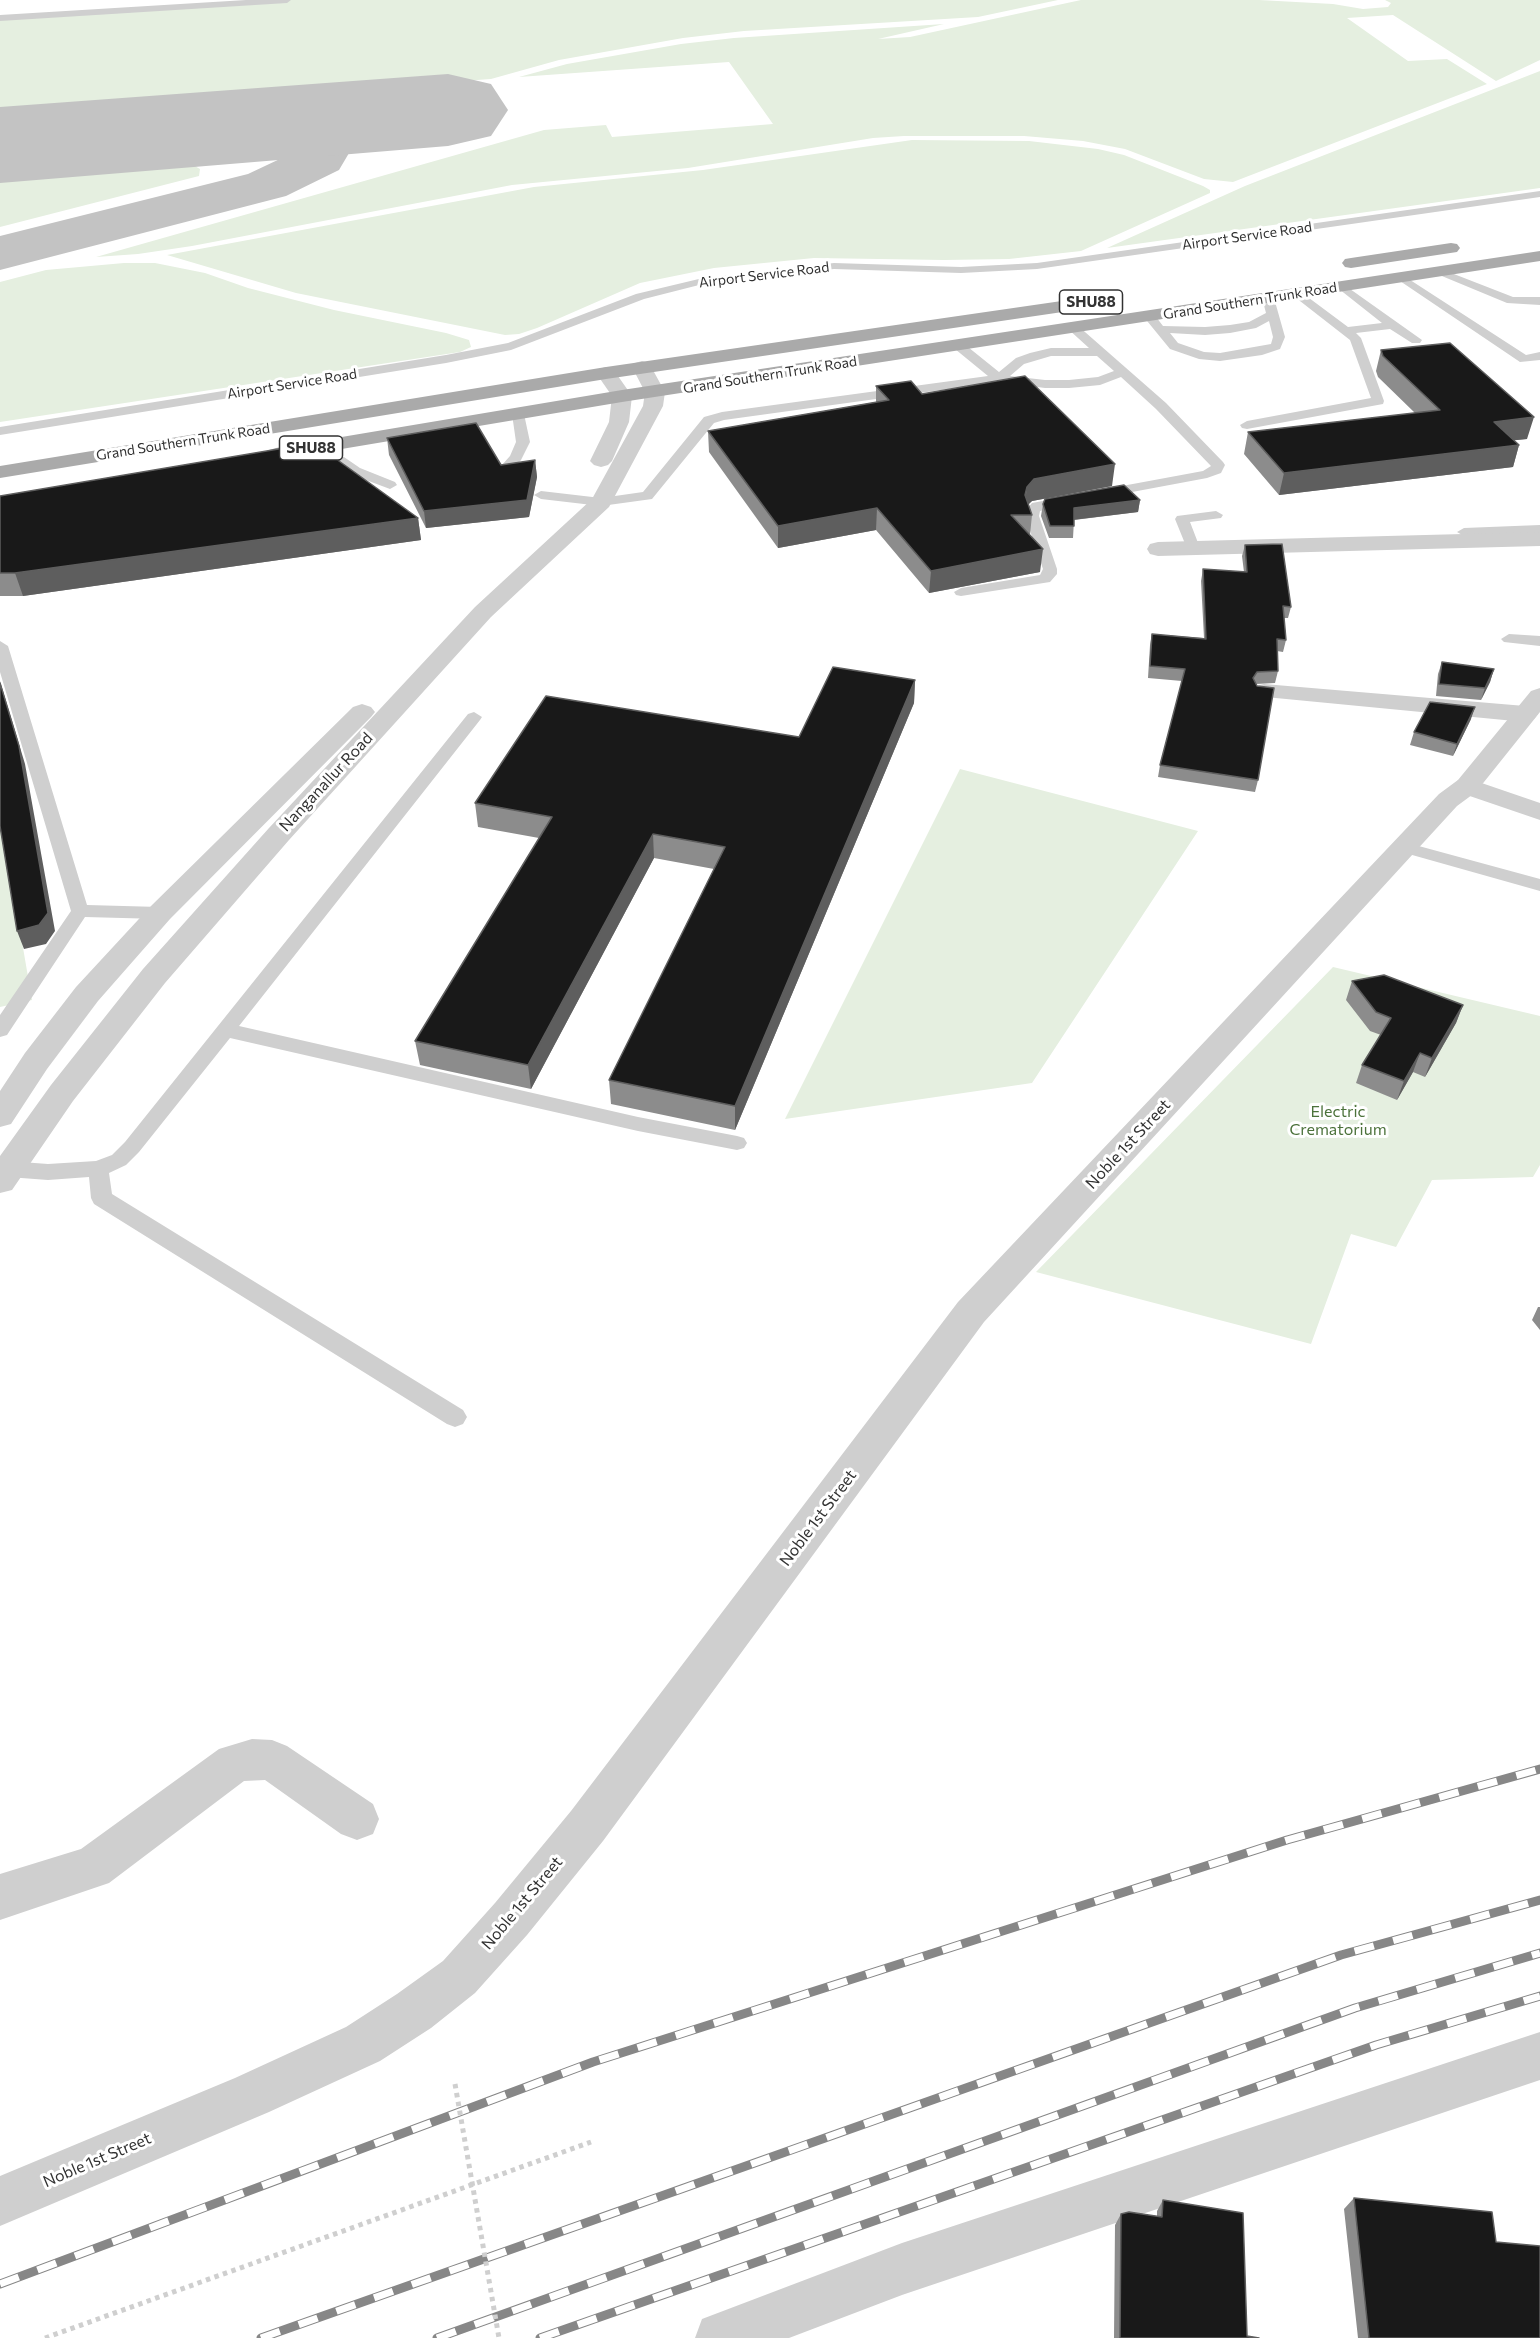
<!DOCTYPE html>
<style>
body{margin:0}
canvas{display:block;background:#fff}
</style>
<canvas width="1540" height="2338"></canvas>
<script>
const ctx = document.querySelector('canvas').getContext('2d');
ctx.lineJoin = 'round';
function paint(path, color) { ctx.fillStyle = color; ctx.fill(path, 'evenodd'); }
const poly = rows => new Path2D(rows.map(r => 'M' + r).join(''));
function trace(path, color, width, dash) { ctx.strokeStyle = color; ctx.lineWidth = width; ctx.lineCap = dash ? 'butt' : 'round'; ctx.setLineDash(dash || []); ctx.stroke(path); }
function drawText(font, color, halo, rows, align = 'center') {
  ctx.font = font + ' Commissioner,sans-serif'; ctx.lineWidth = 6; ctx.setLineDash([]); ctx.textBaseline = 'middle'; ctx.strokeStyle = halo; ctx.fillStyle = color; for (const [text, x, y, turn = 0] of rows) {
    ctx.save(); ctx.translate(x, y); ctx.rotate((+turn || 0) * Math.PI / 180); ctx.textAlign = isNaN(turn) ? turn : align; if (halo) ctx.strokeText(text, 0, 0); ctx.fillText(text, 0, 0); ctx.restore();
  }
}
paint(poly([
 [268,0,1058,0,978,17,744,31,683,38,559,60,491,79,0,114,0,19],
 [1081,0,1259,0,1333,4,1363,9,1388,7,1391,3,1385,0,1540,0,1540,60,1496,81,1393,15,1347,18,1408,61,1447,59,1487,84,1233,182,1204,179,1125,149,1083,141,1024,136,904,136,873,138,688,168,512,185,192,246,138,254,96,257,544,130,606,125,612,137,773,124,729,62,519,77,567,64,681,44,734,38,944,24,878,39,910,37],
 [1540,71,1540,188,1107,248,1245,186],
 [912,140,1029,141,1098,149,1124,155,1203,186,1210,190,1210,193,1081,251,1009,259,944,260,814,258,714,268,640,283,537,328,519,334,505,335,296,293,167,255,534,187,703,170],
 [177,159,186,161,200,169,199,176,0,227,0,173],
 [124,263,155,263,205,273,248,288,334,310,446,333,469,340,471,347,460,352,0,422,0,282,46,270],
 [960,769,1198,831,1032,1083,785,1119],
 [0,814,32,1000,0,1007],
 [1333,967,1540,1016,1540,1165,1533,1177,1432,1180,1396,1247,1351,1234,1311,1344,1036,1272]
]), '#e5efe0');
paint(poly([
 [265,109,303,114,337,125,352,148,339,170,286,196,0,270,0,236,248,174,301,149,301,146,292,142,248,134,240,124,248,114,265,109]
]), '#c3c3c3');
paint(poly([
 [448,74,491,84,508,110,491,136,448,146,0,183,0,107,448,74]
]), '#c3c3c3');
trace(poly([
 [45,2338,591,2142]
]), '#cfcfcf', 5, [4.5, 4.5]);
paint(poly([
 [246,0,291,0,287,3,0,21,0,15,246,0],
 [1540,191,1540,197,1037,269,961,273,834,269,703,284,644,299,511,350,446,363,0,435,0,427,446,355,508,343,636,294,703,278,834,263,961,267,1037,263,1540,191],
 [1441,269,1513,297,1540,297,1540,305,1507,303,1437,274,1435,272,1441,269],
 [1404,276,1526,355,1540,352,1540,360,1520,362,1400,281,1400,277,1404,276],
 [1343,284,1422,340,1420,343,1412,343,1390,329,1356,333,1361,338,1384,401,1383,404,1247,429,1242,428,1240,425,1247,421,1371,398,1350,340,1291,294,1293,292,1301,292,1348,327,1382,323,1339,289,1337,287,1343,284],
 [1268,294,1274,298,1285,337,1280,349,1262,355,1220,361,1199,359,1170,349,1143,316,1149,312,1153,313,1163,326,1205,327,1230,325,1249,322,1266,313,1262,298,1268,294],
 [1269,321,1273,337,1271,344,1220,353,1204,352,1178,343,1170,333,1205,335,1230,333,1256,328,1269,321],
 [1073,324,1077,325,1166,403,1223,462,1225,465,1221,473,1207,478,1100,498,1095,497,1093,494,1095,491,1203,471,1211,466,1156,409,1121,377,1100,385,1069,388,1045,388,999,382,724,420,714,423,652,499,601,506,541,499,534,495,541,491,601,498,643,492,704,417,722,412,988,376,955,349,955,343,963,343,999,372,1016,358,1030,353,1051,348,1089,348,1067,328,1073,324],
 [1051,356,1097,356,1114,371,1098,377,1069,380,1045,380,1010,376,1024,364,1051,356],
 [518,410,524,414,530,442,521,460,513,469,508,470,501,466,510,456,516,442,512,414,518,410],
 [322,442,360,468,395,482,397,485,390,489,350,474,317,449,315,446,317,443,322,442],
 [1069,496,1074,497,1076,500,1074,503,1040,511,1039,516,1057,569,1057,574,1050,582,961,596,956,595,954,592,961,588,1040,575,1043,569,1025,516,1026,510,1032,503,1069,496],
 [1216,511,1223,515,1221,518,1190,522,1200,548,1193,552,1188,551,1175,519,1177,516,1216,511],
 [1540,525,1540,533,1464,536,1457,532,1464,528,1540,525],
 [1509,634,1540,636,1540,646,1504,642,1501,639,1509,634],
 [0,641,8,646,87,905,160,907,166,909,169,913,166,917,160,919,85,917,7,1035,0,1037,0,1015,71,911,0,672,0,641],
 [474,712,482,717,480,720,239,1026,638,1117,737,1136,744,1138,747,1143,744,1148,737,1150,638,1131,230,1038,139,1152,126,1165,109,1173,112,1194,463,1410,467,1417,463,1424,455,1427,447,1424,94,1204,91,1198,89,1177,48,1180,8,1177,1,1174,0,1165,8,1161,48,1164,96,1161,112,1155,125,1142,468,714,474,712],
 [1404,842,1540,879,1540,891,1398,851,1395,847,1398,843,1404,842]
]), '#cfcfcf');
paint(poly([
 [1540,532,1540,546,1158,556,1150,554,1147,549,1150,544,1158,542,1540,532],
 [1264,684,1525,706,1534,709,1538,714,1534,719,1525,722,1255,696,1252,691,1255,686,1264,684],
 [1467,778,1540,803,1540,820,1458,792,1454,786,1458,780,1467,778],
 [252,1739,272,1740,287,1746,373,1804,379,1819,373,1834,357,1840,341,1834,265,1780,244,1781,109,1883,0,1920,0,1874,81,1849,219,1749,252,1739],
 [1540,2032,1540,2080,902,2295,789,2338,695,2338,702,2319,902,2243,1540,2032]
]), '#cfcfcf');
paint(poly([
 [642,361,649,363,665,392,663,406,609,507,491,617,289,840,165,983,73,1101,12,1190,0,1193,0,1156,51,1085,143,969,269,828,475,607,592,499,643,406,645,392,632,367,635,363,642,361],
 [606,367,613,369,632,396,629,422,612,461,608,465,601,467,594,465,590,461,609,422,612,396,596,373,599,369,606,367],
 [1540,688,1540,712,1476,792,1457,806,984,1322,603,1841,527,1935,475,1993,431,2028,380,2061,269,2112,0,2226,0,2176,235,2078,346,2027,397,1994,443,1961,495,1903,571,1811,958,1302,1439,794,1458,780,1531,691,1540,688],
 [362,704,371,707,375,712,371,717,170,919,98,1001,47,1069,11,1124,0,1127,0,1091,25,1053,76,987,150,907,353,707,362,704]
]), '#cfcfcf');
paint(poly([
 [1451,243,1457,244,1460,248,1457,252,1351,268,1345,267,1342,263,1345,259,1351,258,1451,243],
 [1540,251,1540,261,622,402,276,460,269,458,265,454,269,450,276,448,622,390,1540,251],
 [1110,294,1117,296,1119,300,1117,304,606,379,0,478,0,466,606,367,1110,294]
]), '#aaa');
const rail = poly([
 [0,2284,593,2062,1287,1840,1540,1769],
 [261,2338,1341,1955,1540,1900],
 [437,2338,1355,2008,1540,1953],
 [540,2338,1376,2045,1540,1996]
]);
trace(rail, '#878787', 9);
trace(rail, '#fff', 7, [20]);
trace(poly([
 [455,2084,499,2338]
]), '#cfcfcf', 5, [4.5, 4.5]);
paint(poly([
 [1381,350,1527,439,1514,440,1519,445,1513,467,1279,495,1244,454,1248,432,1415,413,1378,377,1376,371],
 [876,386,922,394,1112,486,1032,501,1028,504,1032,515,1030,535,1040,572,929,593,876,530,778,548,709,452,708,431,876,402],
 [387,438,501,465,535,460,537,477,529,517,426,528,389,455],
 [0,496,418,518,421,540,23,596,0,596],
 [1140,500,1138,512,1074,520,1073,538,1049,538,1041,516,1043,504],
 [1245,545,1291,607,1288,618,1284,618,1286,640,1283,652,1277,651,1278,671,1275,683,1256,684,1258,780,1255,792,1158,777,1160,765,1182,681,1148,678,1150,645,1152,634,1204,638,1201,581,1203,569,1244,572,1242,556],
 [1442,662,1494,669,1490,682,1481,700,1436,696,1438,674],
 [915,680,914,703,735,1130,611,1104,609,1080,714,869,654,858,531,1089,420,1065,415,1041,539,838,478,827,475,803,799,737],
 [1471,719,1453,756,1410,745,1414,732],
 [1352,981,1463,1005,1456,1023,1425,1077,1413,1072,1397,1100,1356,1083,1362,1065,1381,1035,1370,1031,1346,1000],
 [1538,1307,1540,1307,1540,1330,1532,1320],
 [1354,2198,1496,2242,1540,2338,1358,2338,1344,2209],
 [1163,2200,1247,2336,1259,2338,1114,2338,1115,2225,1121,2214,1157,2216,1157,2211]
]), '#8c8c8c');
paint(poly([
 [1534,417,1527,439,1488,443,1494,422],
 [1519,445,1513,467,1279,495,1284,473],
 [535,460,537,477,529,517,426,528,424,511],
 [1115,464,1112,486,1032,501,1024,509,1023,517,1027,487,1034,479],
 [1140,500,1138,512,1072,520,1074,508],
 [877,508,876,530,778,548,778,526],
 [418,518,421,540,23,596,15,573],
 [1043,549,1040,572,929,593,931,571],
 [1494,669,1490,682,1481,700,1485,688],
 [915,680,914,703,735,1130,735,1106],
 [0,681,25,764,55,931,46,944,24,949,17,931],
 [1475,707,1471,719,1453,756,1457,744],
 [653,834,654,858,531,1089,528,1065],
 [1463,1005,1456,1023,1425,1077,1432,1058],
 [1420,1053,1413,1072,1397,1100,1404,1081]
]), '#5e5e5e');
const building = poly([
 [1450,343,1534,417,1494,422,1519,445,1284,473,1248,432,1440,410,1383,356,1381,350,1450,343],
 [1025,376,1115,464,1034,479,1027,487,1025,495,1032,515,1011,515,1043,549,931,571,877,508,778,526,708,431,889,400,876,386,911,381,922,394,1025,376],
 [476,423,501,465,535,460,527,500,424,511,387,438,476,423],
 [314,443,418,518,15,573,0,573,0,496,314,443],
 [1124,485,1140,500,1074,508,1074,526,1050,526,1043,504,1045,499,1124,485],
 [1282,544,1291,607,1283,606,1286,640,1277,639,1278,671,1257,672,1253,678,1257,686,1274,688,1258,780,1160,765,1185,669,1150,666,1152,634,1206,639,1203,569,1247,572,1245,545,1282,544],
 [1442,662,1494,669,1485,688,1439,684,1442,662],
 [833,667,915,680,735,1106,609,1080,725,847,653,834,528,1065,415,1041,552,817,475,803,546,696,799,737,833,667],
 [0,683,19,746,48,913,39,925,17,931,0,826,0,683],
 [1430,702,1475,707,1457,744,1414,732,1430,702],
 [1384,975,1463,1005,1432,1058,1420,1053,1404,1081,1362,1065,1391,1018,1376,1012,1352,981,1384,975],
 [1354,2198,1492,2212,1496,2242,1540,2246,1540,2338,1369,2338,1354,2198],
 [1163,2200,1243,2213,1247,2336,1259,2338,1120,2338,1121,2214,1129,2212,1162,2217,1163,2200]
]);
paint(building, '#191919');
trace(building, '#5e5e5e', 1.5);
drawText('14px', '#323232', '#fff', [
 ["Airport Service Road",1247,236,-8],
 ["Airport Service Road",764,275,-7],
 ["Grand Southern Trunk Road",1250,301,-9],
 ["Grand Southern Trunk Road",770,375,-9],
 ["Airport Service Road",292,384,-9],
 ["Grand Southern Trunk Road",183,442,-9]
]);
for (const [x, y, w] of [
 [1091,302,63],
 [311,448,63]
]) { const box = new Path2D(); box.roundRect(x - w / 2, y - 12, w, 24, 4.5); ctx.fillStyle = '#fff'; ctx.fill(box); trace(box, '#323232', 1.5); }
drawText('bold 15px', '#323232', null, [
 ["SHU88",1091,302],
 ["SHU88",311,448]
]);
drawText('16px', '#323232', '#fff', [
 ["Nanganallur Road",326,782,-47],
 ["Noble 1st Street",1128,1144,-47],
 ["Noble 1st Street",818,1518,-53],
 ["Noble 1st Street",522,1903,-50],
 ["Noble 1st Street",97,2160,-23]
]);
drawText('16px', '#4c723b', '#fff', [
 ["Electric",1338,1112],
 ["Crematorium",1338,1130]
]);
</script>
